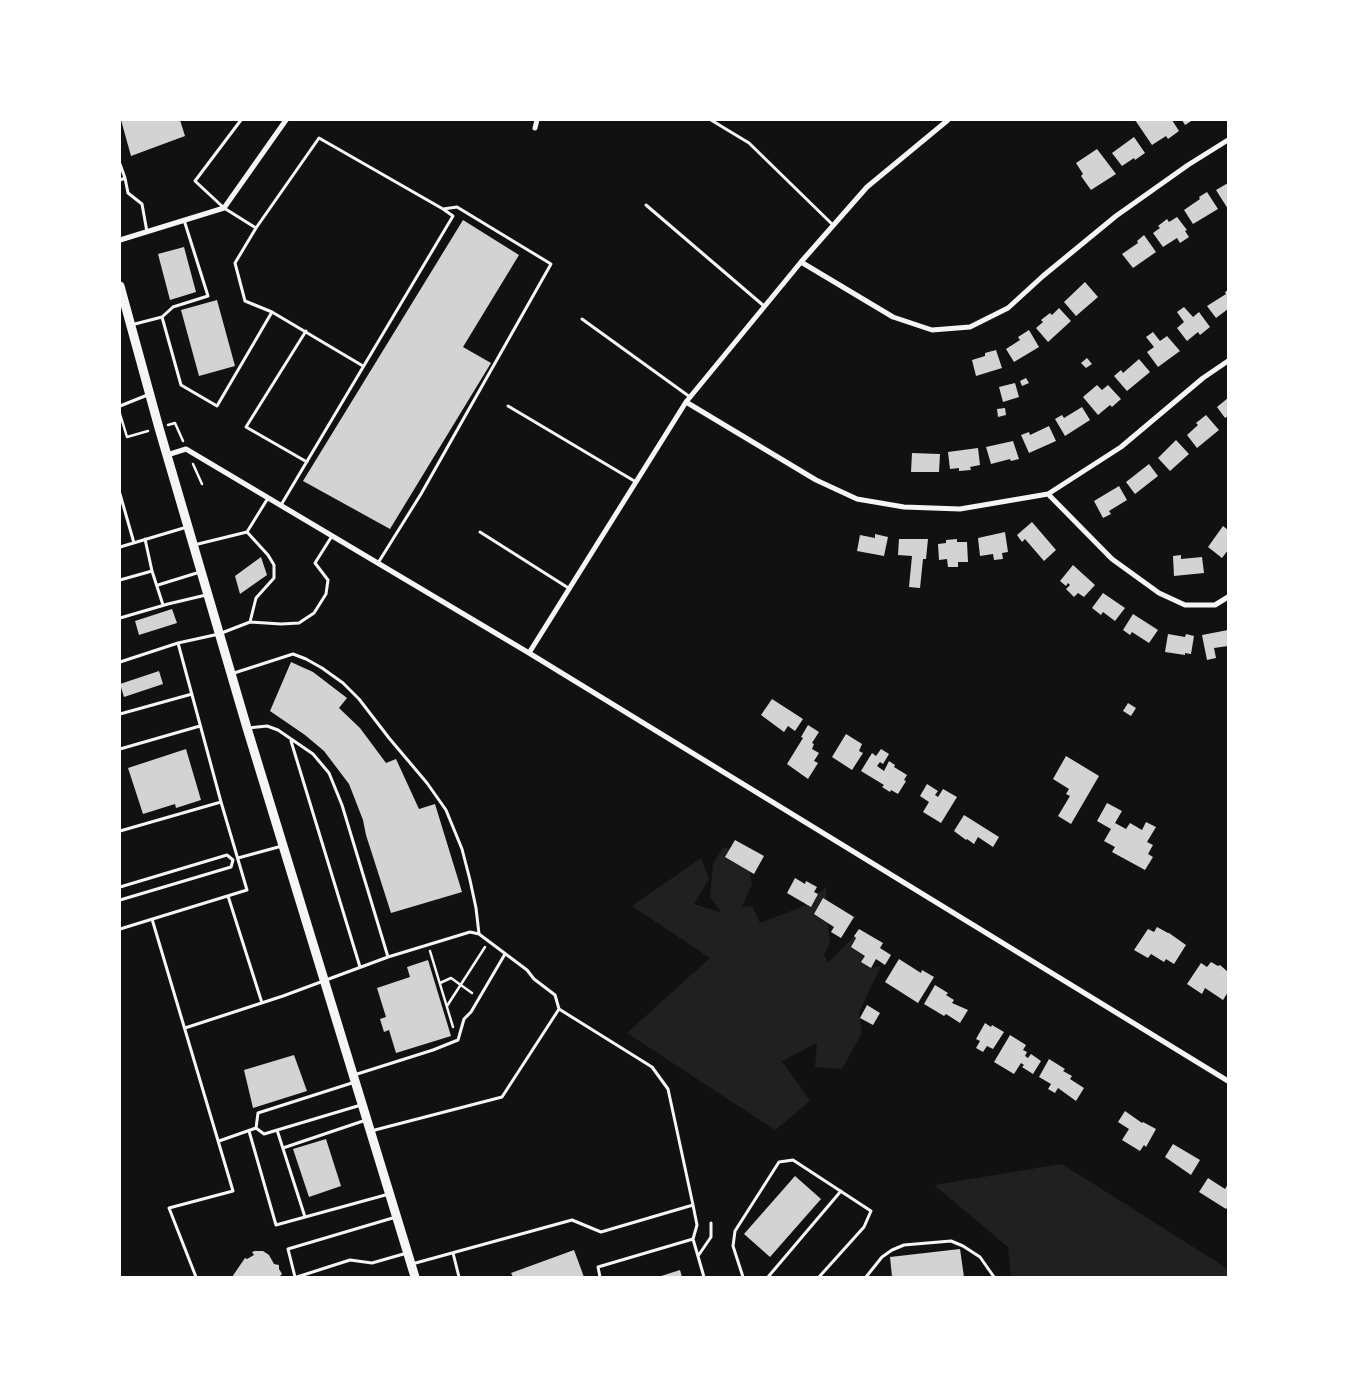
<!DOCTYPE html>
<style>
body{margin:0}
#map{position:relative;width:1348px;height:1397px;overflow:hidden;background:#111;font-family:Manrope,sans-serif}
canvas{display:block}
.frame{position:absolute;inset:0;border:121px solid #fff;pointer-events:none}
</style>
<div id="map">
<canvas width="1348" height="1397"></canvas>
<div class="frame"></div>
</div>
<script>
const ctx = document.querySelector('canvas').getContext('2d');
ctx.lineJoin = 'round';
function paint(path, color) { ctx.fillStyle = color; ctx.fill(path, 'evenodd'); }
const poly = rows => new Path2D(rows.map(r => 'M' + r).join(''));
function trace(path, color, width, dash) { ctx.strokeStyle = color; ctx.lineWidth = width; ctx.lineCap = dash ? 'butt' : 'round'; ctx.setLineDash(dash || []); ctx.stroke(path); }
paint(poly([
 [723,847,746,853,752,884,742,907,752,906,760,923,804,906,826,887,827,919,830,943,824,955,828,963,854,936,856,938,851,947,865,956,871,968,881,966,859,1012,862,1033,842,1069,815,1067,817,1043,782,1061,810,1101,775,1130,627,1033,710,958,632,906,701,858,709,879,694,904,722,913,710,897,713,864],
 [1062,1164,1228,1269,1228,1277,1011,1277,1008,1247,934,1185]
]), '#202020');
paint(poly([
 [121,120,180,120,185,136,131,156],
 [1135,120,1172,120,1179,131,1168,139,1166,136,1152,145],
 [1182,120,1193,120,1185,125],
 [1134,137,1145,153,1135,160,1134,158,1122,166,1112,153],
 [1097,149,1116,174,1091,190,1081,176,1083,174,1076,163],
 [1228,183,1228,209,1216,190],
 [1207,192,1218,209,1193,224,1184,210,1200,199,1199,197],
 [1177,217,1187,230,1185,231,1189,237,1180,243,1177,238,1163,247,1153,233,1160,228,1158,226,1167,219,1169,222],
 [463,220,519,255,463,347,491,363,390,529,303,481],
 [1144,235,1156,252,1133,268,1122,254,1138,243,1137,241],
 [184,247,196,292,170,300,158,254],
 [1085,282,1098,297,1076,316,1064,302],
 [1228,290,1228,309,1216,318,1207,306,1226,294,1225,292],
 [217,300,235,366,199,376,181,310],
 [1184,307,1193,317,1199,312,1210,327,1200,335,1198,332,1187,341,1177,328,1184,322,1177,312],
 [1059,308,1071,321,1048,342,1036,328,1043,322,1041,320,1050,313,1052,315],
 [1029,330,1039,347,1014,362,1006,349,1020,340,1018,337],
 [1153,332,1160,341,1167,336,1180,351,1158,367,1147,352,1154,347,1146,337],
 [996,350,1002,368,976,376,972,360,985,356,985,353],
 [1087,358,1092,364,1086,368,1081,363],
 [1139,359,1150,372,1127,391,1114,376,1121,370,1123,373],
 [1026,378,1029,383,1022,386,1020,381],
 [1015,383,1019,397,1003,402,999,387],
 [1097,385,1102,390,1108,385,1121,399,1112,407,1110,405,1098,415,1083,397],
 [1228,398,1228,416,1225,418,1217,407],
 [1082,407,1090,420,1065,436,1055,419,1062,415,1064,418],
 [1005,408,1006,415,998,417,997,409],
 [1206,415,1219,430,1197,448,1187,435,1198,425,1196,423],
 [1049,426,1056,441,1029,453,1021,435,1029,432,1030,435],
 [1176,440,1189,454,1170,471,1158,458],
 [1013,441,1019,459,1011,461,1010,459,991,464,986,447],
 [978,448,980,465,970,467,971,470,959,471,959,468,950,469,948,452],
 [912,453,940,454,939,472,911,472],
 [1149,464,1158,476,1135,494,1126,482],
 [1119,486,1127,500,1109,511,1111,514,1103,518,1094,501],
 [1032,522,1056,550,1044,561,1025,539,1022,542,1017,535],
 [1223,526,1228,530,1228,550,1222,558,1208,547],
 [1005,532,1008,552,1002,553,1003,559,994,560,993,554,980,556,978,538],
 [875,534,888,537,884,556,857,551,860,535,875,538],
 [899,539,928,539,926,559,923,559,920,588,909,587,912,556,898,555],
 [957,539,957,542,967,542,968,562,958,562,958,567,948,567,947,559,939,560,938,544,946,543,946,540],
 [1181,555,1181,559,1202,557,1204,573,1174,576,1173,556],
 [261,557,267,575,240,594,235,576],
 [1073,565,1095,585,1084,597,1078,593,1074,597,1066,589,1070,585,1068,583,1066,586,1060,581],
 [1103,593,1125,608,1115,621,1103,612,1101,615,1092,608],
 [172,609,177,623,139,635,135,621],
 [1133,614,1158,630,1149,643,1132,632,1130,635,1123,630],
 [1228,630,1228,646,1214,648,1216,658,1207,660,1202,635],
 [1168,634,1185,637,1186,634,1194,636,1191,654,1185,653,1185,655,1165,652],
 [291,662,313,672,347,698,339,708,360,728,386,763,396,759,419,809,435,804,462,892,391,913,366,835,363,820,349,784,324,751,305,735,270,711],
 [159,671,163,684,124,697,120,684],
 [772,699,803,719,795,731,788,726,784,732,761,715],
 [1128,703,1136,708,1131,716,1123,711],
 [808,725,819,732,812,743,814,744,812,749,819,753,814,761,818,763,808,779,787,764,803,738,801,737],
 [846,734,862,744,859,751,863,753,852,770,832,757],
 [186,749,201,800,176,808,175,804,143,814,128,768],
 [881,749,889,754,883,764,880,762,877,766,884,771,889,761,895,765,894,767,907,775,904,780,906,781,898,794,891,790,890,792,882,787,884,785,861,771,872,753,876,756],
 [1066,756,1099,776,1071,824,1058,816,1070,796,1066,794,1069,789,1053,779],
 [927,784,938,791,935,795,938,797,943,789,957,797,941,823,923,812,929,802,920,796],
 [1107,803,1122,811,1115,823,1126,829,1130,823,1142,830,1146,822,1156,827,1147,842,1153,845,1148,854,1153,857,1145,870,1112,852,1115,847,1104,841,1111,829,1097,821],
 [964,815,999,837,993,847,978,837,974,844,967,839,966,840,954,831],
 [735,840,764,856,754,874,725,857],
 [795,878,805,884,806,881,817,887,814,892,818,894,811,907,787,893],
 [823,898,854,917,841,938,831,932,834,927,814,914],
 [1157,927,1168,933,1169,933,1186,945,1174,964,1166,959,1164,962,1151,954,1148,958,1134,950,1148,929,1154,932],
 [859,929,883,943,880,948,891,955,885,965,876,959,871,968,861,962,865,956,851,947,856,938,854,936],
 [899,959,921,973,922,970,934,977,918,1003,885,982],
 [428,960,451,1036,396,1053,389,1030,384,1032,380,1019,386,1017,377,988,410,977,407,967],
 [1211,962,1218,966,1220,965,1228,972,1228,992,1223,1000,1205,988,1202,994,1187,984,1201,963,1207,967],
 [935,985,948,993,946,995,954,1000,952,1003,968,1010,960,1023,946,1014,944,1016,924,1004],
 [867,1005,880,1013,873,1025,860,1018],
 [985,1023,991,1027,992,1025,1004,1032,993,1049,987,1046,983,1052,976,1048,980,1041,976,1039],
 [1010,1035,1026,1045,1023,1050,1027,1052,1025,1056,1028,1058,1031,1054,1041,1061,1033,1074,1022,1067,1024,1065,1021,1063,1014,1074,994,1062],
 [294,1055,307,1091,253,1108,244,1070],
 [1049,1059,1065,1069,1063,1071,1072,1076,1070,1079,1084,1088,1076,1101,1058,1088,1055,1093,1048,1089,1051,1084,1039,1077],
 [1125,1111,1142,1123,1143,1122,1156,1129,1146,1147,1144,1145,1140,1151,1122,1140,1129,1129,1118,1122],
 [326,1139,341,1186,309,1197,293,1149],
 [1173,1144,1200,1160,1191,1175,1165,1157],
 [795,1176,821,1199,770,1257,744,1234],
 [1208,1178,1225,1189,1228,1184,1228,1206,1226,1209,1199,1192],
 [960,1249,964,1277,892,1277,890,1257],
 [574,1250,584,1277,513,1277,511,1273],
 [255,1251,263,1251,269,1255,274,1264,279,1265,279,1269,282,1274,279,1277,232,1277,245,1258,247,1259,254,1255,252,1252],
 [680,1270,682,1277,658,1277]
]), '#d3d3d3');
trace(poly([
 [120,414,127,437,148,431],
 [168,425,175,423,183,441],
 [193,464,202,484],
 [430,951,453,1027],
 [440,983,451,978,472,993],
 [447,1006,485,947]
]), '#f5f5f5', 2.5);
trace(poly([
 [711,120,749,143,833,225],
 [120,164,125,178,120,180],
 [125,178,128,193,142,204,147,232],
 [646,205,764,306],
 [256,228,319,138,443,209,457,207,551,264,421,494,378,563],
 [272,312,363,366],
 [162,317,173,307,208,296,184,220],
 [582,319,690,397],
 [131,325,162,317,181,385,217,406,272,312,245,301,235,263,256,228,224,208,195,181,241,120],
 [306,331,246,427,307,462],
 [120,406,150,394],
 [508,406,636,482],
 [120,494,134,543],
 [281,505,453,216,443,209],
 [247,532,268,555,274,565,274,578,256,598,250,622],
 [480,532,570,589],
 [145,539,152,571,163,605],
 [194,545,247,532,268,498],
 [120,547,187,527],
 [120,580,152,571],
 [158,585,200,572],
 [120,618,168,604,206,595],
 [120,662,178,643,219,634,250,622,281,624,299,623,314,613,326,594,328,580,315,563,332,536],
 [231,674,293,654,306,659,322,668,343,683,359,699,389,738,427,783,446,810,462,849,470,880,476,908,479,934],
 [120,714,192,694],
 [248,728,267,726,278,730,313,754,329,773,342,805,388,957],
 [291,741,360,967],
 [120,749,200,726],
 [120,831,221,802,178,643],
 [238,858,282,846],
 [120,887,227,855,233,860],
 [228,896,262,1003],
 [120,900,231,867,233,860],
 [152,919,233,1191,169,1208,196,1277],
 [120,929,247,890,221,802],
 [185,1028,283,996,388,957,470,932,479,934,527,970,534,979,555,995,559,1009],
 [354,1075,433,1050,458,1040,464,1019,471,1012,505,954],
 [256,1128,258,1113,355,1082],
 [256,1128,264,1134,361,1105],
 [277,1130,305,1217],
 [249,1131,276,1225,389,1194],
 [371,1131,502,1097,559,1009,652,1067,668,1089,693,1205,601,1232,572,1220,412,1264],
 [219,1141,256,1128],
 [283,1148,366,1120],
 [693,1239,697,1225,693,1205],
 [453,1253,459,1277],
 [698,1256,711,1237,711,1223],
 [295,1277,288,1249,396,1217],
 [297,1277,350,1260,372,1263,407,1253],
 [600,1277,598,1267,693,1239,704,1277],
 [743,1277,733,1246,735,1231,779,1162,793,1160,871,1211,864,1227,819,1277],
 [768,1277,841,1191],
 [866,1277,882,1257,892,1250,904,1245,951,1241,963,1246,980,1257,994,1277]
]), '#f5f5f5', 3);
trace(poly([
 [535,128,537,120],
 [120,240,224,208,286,120],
 [801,262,893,317,932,330,970,327,1008,308,1043,276,1116,216,1188,165,1228,140],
 [686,402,816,480,857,499,904,507,960,509,1048,494,1121,447,1203,378,1228,361],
 [167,455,186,449,529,653,1228,1081],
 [1048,494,1112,559,1159,593,1185,605,1215,605,1228,597],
 [529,653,686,402,801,262,867,187,948,120]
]), '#f5f5f5', 5);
trace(poly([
 [120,286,159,428,247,728,415,1277]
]), '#f5f5f5', 9);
</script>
